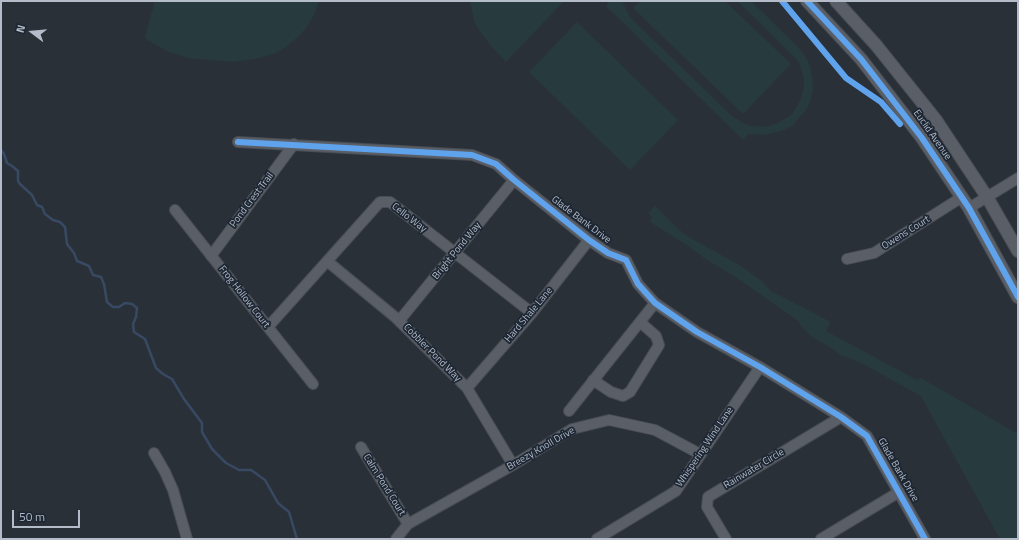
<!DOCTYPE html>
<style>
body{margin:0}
#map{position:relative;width:1019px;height:540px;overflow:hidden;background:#2a3038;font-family:"Titillium Web",sans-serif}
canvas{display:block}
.frame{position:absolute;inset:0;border:2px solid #b4bcc9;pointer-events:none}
.north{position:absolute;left:12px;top:12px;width:40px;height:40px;-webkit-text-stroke:3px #1d2633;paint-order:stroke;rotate:286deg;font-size:11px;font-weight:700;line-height:16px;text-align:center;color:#b4bcc9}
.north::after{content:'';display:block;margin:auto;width:14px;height:18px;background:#b4bcc9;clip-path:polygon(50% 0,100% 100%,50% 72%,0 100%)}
.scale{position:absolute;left:12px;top:510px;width:68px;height:18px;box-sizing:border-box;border:2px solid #b4bcc9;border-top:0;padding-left:5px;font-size:12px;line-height:14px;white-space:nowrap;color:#b4bcc9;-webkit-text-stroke:3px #1d2633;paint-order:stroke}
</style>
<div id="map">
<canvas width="1019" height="540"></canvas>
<div class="frame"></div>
<div class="north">N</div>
<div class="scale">50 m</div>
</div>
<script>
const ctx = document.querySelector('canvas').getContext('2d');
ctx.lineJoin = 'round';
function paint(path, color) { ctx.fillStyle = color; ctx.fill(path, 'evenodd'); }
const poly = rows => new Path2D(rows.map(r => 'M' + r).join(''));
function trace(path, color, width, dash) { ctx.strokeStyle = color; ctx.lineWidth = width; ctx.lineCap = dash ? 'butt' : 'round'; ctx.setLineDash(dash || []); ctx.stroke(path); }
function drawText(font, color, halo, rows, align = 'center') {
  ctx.font = font + ' "Titillium Web",sans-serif'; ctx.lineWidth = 3.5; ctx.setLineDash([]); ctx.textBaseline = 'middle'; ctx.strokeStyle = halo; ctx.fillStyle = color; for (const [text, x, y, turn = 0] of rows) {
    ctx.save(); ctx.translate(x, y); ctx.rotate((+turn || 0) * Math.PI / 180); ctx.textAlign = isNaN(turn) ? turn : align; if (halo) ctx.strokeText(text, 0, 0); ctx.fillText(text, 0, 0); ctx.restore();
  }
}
paint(poly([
 [155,1,319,1,314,15,306,28,301,34,286,47,276,53,255,59,232,62,188,58,169,52,147,40,145,36],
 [470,1,564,1,506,62,491,46,479,30,474,21],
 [609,1,622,1,629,15,634,21,732,116,745,124,752,126,766,127,780,122,792,114,800,101,804,87,804,79,800,65,796,59,737,1,751,1,797,46,805,56,810,65,812,76,813,88,811,100,806,110,792,126,784,130,765,135,748,134,743,140,606,6],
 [640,1,725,1,791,64,743,114,633,8],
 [577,22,678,120,630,170,529,72],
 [655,206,675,226,687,236,741,266,763,282,771,291,831,322,826,331,917,380,921,378,1018,434,1018,539,1000,539,921,396,861,363,840,355,833,349,811,336,801,326,797,320,734,276,707,260,688,246,650,222,652,217,648,213]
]), '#273a3e');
trace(poly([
 [1,150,4,154,7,163,12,166,18,171,18,181,20,184,32,195,37,205,42,207,45,214,53,220,60,222,65,227,67,244,74,253,77,261,89,266,93,275,101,277,104,284,107,302,113,307,119,307,125,303,132,304,137,308,136,317,133,324,134,332,145,339,156,368,163,374,172,379,184,399,202,423,202,432,212,449,226,463,239,470,251,470,265,480,278,503,289,512,297,539]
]), '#384963', 2.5);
const minor = poly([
 [238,142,472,155,496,164,514,180,589,240,608,253,626,260,638,284,655,303,697,332,760,367,841,417,867,436,925,539],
 [969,208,1018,178],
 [175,210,313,384],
 [211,256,294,144],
 [847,259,874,253,962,197],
 [327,261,395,317,467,388,513,465],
 [399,321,514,180],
 [268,327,380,202,390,202,532,313],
 [593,380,611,392,623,396,630,392,659,345,656,336,640,322],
 [467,388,532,313,589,240],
 [569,411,655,303],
 [361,447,408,524],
 [154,453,165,472,173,490,187,539],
 [396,539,408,524,513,465,572,429,609,420,655,430,700,454],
 [597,539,676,491,760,367],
 [726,539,707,507,708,497,841,417],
 [821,539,899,492]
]);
const tertiary = poly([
 [807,1,861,59,922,138,969,208,1018,297],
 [836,1,876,45,936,120,987,197,1018,251]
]);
trace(minor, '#484c53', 12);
trace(tertiary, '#484c53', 14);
trace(minor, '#5a5e66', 10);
trace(tertiary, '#5a5e66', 12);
trace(poly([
 [782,1,846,78,881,102,900,124],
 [807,1,861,59,922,138,969,208,1018,297],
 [238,142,472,155,496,164,514,180,589,240,608,253,626,260,638,284,655,303,697,332,760,367,841,417,867,436,925,539]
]), '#60a3ed', 6);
drawText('10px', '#b4bcc9', '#1d2633', [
 ["Euclid Avenue",932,135,55],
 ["Pond Crest Trail",252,200,-53],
 ["Cello Way",409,218,37],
 ["Glade Bank Drive",581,220,37],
 ["Owens Court",906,233,-32],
 ["Bright Pond Way",457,251,-51],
 ["Frog Hollow Court",244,297,52],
 ["Hard Shale Lane",529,315,-50],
 ["Cobbler Pond Way",432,353,45],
 ["Whispering Wind Lane",705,447,-56],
 ["Breezy Knoll Drive",541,449,-30],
 ["Rainwater Circle",754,469,-31],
 ["Glade Bank Drive",898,470,60],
 ["Calm Pond Court",384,485,58]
]);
</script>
